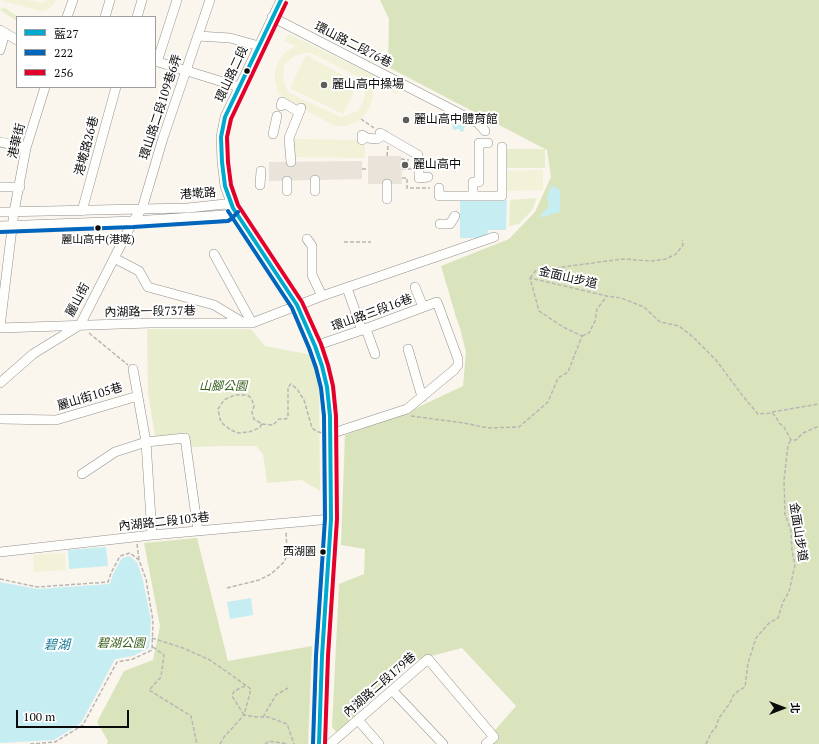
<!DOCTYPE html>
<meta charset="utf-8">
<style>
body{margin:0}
#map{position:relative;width:819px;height:744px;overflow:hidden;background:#faf5ed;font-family:"PT Serif","Noto Sans TC",serif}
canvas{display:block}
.legend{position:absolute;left:16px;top:16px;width:140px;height:72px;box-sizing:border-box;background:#fff;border:1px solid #9d9d9d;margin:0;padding:5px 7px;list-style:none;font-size:12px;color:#0b0b0b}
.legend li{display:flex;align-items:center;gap:8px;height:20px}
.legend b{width:20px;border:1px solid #9d9d9d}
.north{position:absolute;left:763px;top:688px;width:40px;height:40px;-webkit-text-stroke:3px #fff;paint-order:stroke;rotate:90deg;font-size:11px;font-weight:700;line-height:16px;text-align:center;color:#0b0b0b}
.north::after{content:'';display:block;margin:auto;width:14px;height:18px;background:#0b0b0b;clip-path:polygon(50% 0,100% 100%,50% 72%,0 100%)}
.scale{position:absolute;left:16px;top:710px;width:113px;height:18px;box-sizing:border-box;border:2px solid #0b0b0b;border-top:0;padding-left:5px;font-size:12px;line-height:14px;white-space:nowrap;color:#0b0b0b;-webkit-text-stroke:3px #fff;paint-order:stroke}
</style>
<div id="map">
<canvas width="819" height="744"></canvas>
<ul class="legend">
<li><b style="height:5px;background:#00a9ce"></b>藍27</li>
<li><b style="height:5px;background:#0065bd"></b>222</li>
<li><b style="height:5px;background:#e4002b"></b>256</li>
</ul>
<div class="north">北</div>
<div class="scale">100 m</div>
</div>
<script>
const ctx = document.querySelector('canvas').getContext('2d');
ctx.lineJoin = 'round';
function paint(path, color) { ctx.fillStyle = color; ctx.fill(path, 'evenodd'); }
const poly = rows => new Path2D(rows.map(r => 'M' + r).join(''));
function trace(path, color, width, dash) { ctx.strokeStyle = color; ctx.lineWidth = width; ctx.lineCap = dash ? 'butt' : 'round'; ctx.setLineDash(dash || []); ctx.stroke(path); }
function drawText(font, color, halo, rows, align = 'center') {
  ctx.font = font + ' "PT Serif","Noto Sans TC",serif'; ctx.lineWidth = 4; ctx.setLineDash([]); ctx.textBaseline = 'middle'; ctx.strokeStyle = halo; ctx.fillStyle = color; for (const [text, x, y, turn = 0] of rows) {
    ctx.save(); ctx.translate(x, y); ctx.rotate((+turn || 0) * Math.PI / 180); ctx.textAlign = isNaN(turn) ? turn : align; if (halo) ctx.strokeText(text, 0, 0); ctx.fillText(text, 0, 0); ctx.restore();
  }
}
paint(poly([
 [3,7,19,17,17,17,17,21,0,10],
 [505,149,545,149,545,168,505,168],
 [537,198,532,210,519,224,509,226,510,200],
 [147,329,251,329,265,346,312,355,319,381,320,491,302,480,267,483,263,454,256,446,225,446,191,447,188,434,155,436,148,393]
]), '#e8edce');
paint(poly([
 [380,0,819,0,819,744,483,744,516,706,462,648,412,661,337,733,332,727,339,584,364,574,365,549,341,545,345,435,410,411,463,386,466,352,460,328,456,317,441,266,509,239,535,212,551,177,547,150,388,67,389,19],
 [197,538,228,661,312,646,308,744,107,744,108,741,97,722,124,671,153,660,160,626,144,543]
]), '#dae4bc');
paint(poly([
 [0,0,29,0,41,3,47,0,56,0,53,5,46,10,40,11],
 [288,34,386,81,383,87,371,82,373,97,370,107,364,116,356,122,346,126,335,126,283,98,278,92,275,81,275,70,279,60,287,51,296,46,285,41],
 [309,52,359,77,365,89,365,94,363,103,357,111,348,115,341,117,291,94,287,90,283,79,284,66,287,62,296,55],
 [306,55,358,83,343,114,290,88],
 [387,81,400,87,397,94,384,88],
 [294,139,365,140,365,158,294,157],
 [543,170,543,190,506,191,506,171],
 [65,553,66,570,34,572,33,555]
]), '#f1f2d7');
paint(poly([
 [368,156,401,156,402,184,368,184],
 [362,161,362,179,269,181,269,162]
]), '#e9e3da');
paint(poly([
 [454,123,465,126,463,132,461,132,459,129,453,130,452,124],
 [552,185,560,190,560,212,539,218,543,212,549,207,547,197],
 [460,200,507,200,506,230,488,230,487,238,460,238],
 [106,547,108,566,69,569,68,550],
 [129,556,137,562,143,580,151,621,149,648,133,656,115,659,81,723,54,740,0,743,0,582,37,589,110,584,113,574,122,558],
 [251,598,253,615,230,619,227,602]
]), '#c6edf2');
const minor = poly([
 [281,0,225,117,221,137,222,162,225,186,233,208,297,305,315,346,322,366,327,387,330,416,331,519,322,656,319,744],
 [67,17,73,0],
 [105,17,110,0],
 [137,17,142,0],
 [272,17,478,123,485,131],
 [0,30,17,40],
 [198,36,230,38,259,46],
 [0,50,5,33],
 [155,61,239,87],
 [157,62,177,0],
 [281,106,282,102,299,112],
 [380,133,418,155,418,160],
 [273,134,277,116],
 [362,140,362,135,367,138,377,139,384,135],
 [0,142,26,148],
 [291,162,289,138,301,108],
 [419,169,419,178,428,177],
 [315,180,315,191],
 [287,181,287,191],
 [387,184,387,199],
 [260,185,261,171],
 [0,187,20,187],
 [439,188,439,196,502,196,502,147],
 [473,196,473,182,479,182,479,143,488,143],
 [82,211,116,87],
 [0,212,188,208,225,204,233,208],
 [440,224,450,224,455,216],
 [0,226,133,221,224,215,227,215,233,208],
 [307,239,312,246,312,275,322,296],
 [214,254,252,323],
 [114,258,139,271,148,287,214,305,244,323],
 [415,287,423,307],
 [347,288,362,330],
 [0,327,14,212,26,148,45,87],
 [0,328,150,323,252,323,322,296,494,237],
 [366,329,375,354],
 [315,346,362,330,437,302,458,359,458,365,454,370,407,409,330,434],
 [408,349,422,397],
 [0,383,33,354,80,325,133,221,142,209,163,138,210,0],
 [0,419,56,420,138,396],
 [82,474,115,452,146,442,133,369],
 [152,535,146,442,185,438,198,531],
 [0,552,152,535,331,519],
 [392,690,443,744],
 [358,720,379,744],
 [330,744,428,659,494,737,486,744]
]);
trace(minor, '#93908d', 10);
trace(poly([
 [361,119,374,128],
 [387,156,388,146],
 [401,159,409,160],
 [362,169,368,169],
 [402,169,412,169],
 [402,178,407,178,407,188,430,188],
 [344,242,371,242],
 [530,278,537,269,548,269,622,259,652,261,666,259,676,254,683,245,682,240],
 [89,333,128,365],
 [582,336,589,333,595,321,597,309,607,296],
 [772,412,819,404],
 [411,416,464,423,488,428,519,427,548,402,558,378,568,372,582,336,563,327,539,311,530,278,607,296,621,298,644,307,660,322,679,326,693,337,716,360,742,395,758,414,772,413,776,417,779,423,784,427,791,440,796,440,803,433,819,426],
 [262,424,259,428,249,432,238,433,231,430,223,424,220,419,218,409,224,400,228,398,235,395,246,395,249,396,252,400,254,406,252,413,254,419,262,424,273,425,279,419,286,419,288,417,288,387,291,384,297,389,304,400,312,428,316,431,322,433],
 [137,544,139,560],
 [0,579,37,587,108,582,111,573,120,556,130,553,139,560,146,579,153,621,152,650,133,659,117,662,83,725,55,742,29,744],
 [227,588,259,580,271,574,281,565,285,561,287,550,286,531],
 [152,638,183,648,210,660,251,689,244,715],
 [153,647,164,655,161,677,149,690,191,716,197,744],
 [244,715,232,696,234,691,245,686],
 [263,717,276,695,288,688],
 [220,744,224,737,244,715,257,717,268,717,287,724,294,744],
 [265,744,269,741,288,744],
 [706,744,711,733,716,727,719,718,730,703,733,696,738,691,745,687,748,663,756,638,769,623,778,618,783,602,789,592,795,565,792,551,791,531,785,514,784,480,788,445,791,440]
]), '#b7b6b5', 1.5, [4, 2]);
trace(minor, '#fefefc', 9);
trace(poly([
 [281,0,225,117,221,137,222,162,225,186,233,208,297,305,315,346,322,366,327,387,330,416,331,519,322,656,319,744]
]), '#00a9ce', 4);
trace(poly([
 [228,211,292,308,309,348,316,368,321,388,324,416,325,519,316,656,313,744],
 [0,232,133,227,228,221,231,219,238,212]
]), '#0065bd', 4);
trace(poly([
 [286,3,231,119,227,137,228,162,231,185,238,205,302,302,321,344,328,365,333,386,336,416,337,519,328,656,325,744]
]), '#e4002b', 4);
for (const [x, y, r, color] of [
 [247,71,3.5,"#0b0b0b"],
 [324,85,4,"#5f5d5a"],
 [406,120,4,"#5f5d5a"],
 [405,165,4,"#5f5d5a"],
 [98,228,3.5,"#0b0b0b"],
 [323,552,3.5,"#0b0b0b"]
]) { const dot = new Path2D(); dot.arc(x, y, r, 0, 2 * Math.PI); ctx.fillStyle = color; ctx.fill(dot); trace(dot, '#fff', 1.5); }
drawText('11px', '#0b0b0b', '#fff', [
 ["麗山高中(港墘)",98,240],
 ["西湖園",316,552,"right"]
]);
drawText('12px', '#0b0b0b', '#fff', [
 ["環山路二段76巷",353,45,27],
 ["環山路二段",232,74,-65],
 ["環山路二段109巷6弄",161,107,-72],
 ["港華街",17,141,-76],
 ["港墘路26巷",87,146,-75],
 ["港墘路",198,194,-4],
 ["金面山步道",568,278,13],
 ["麗山街",78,300,-62],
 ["內湖路一段737巷",150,312,-1],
 ["環山路三段16巷",372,313,-20],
 ["麗山街105巷",90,397,-17],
 ["內湖路二段103巷",164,522,-6],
 ["金面山步道",798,532,81],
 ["內湖路二段179巷",380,685,-41]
]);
drawText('12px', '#0b0b0b', '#fff', [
 ["麗山高中操場",332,85],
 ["麗山高中體育館",414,120],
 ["麗山高中",413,165]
], 'left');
drawText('italic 12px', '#39601d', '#fff', [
 ["山腳公園",223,387],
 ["碧湖公園",121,644]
]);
drawText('italic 13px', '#187b98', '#fff', [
 ["碧湖",57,645]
]);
</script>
